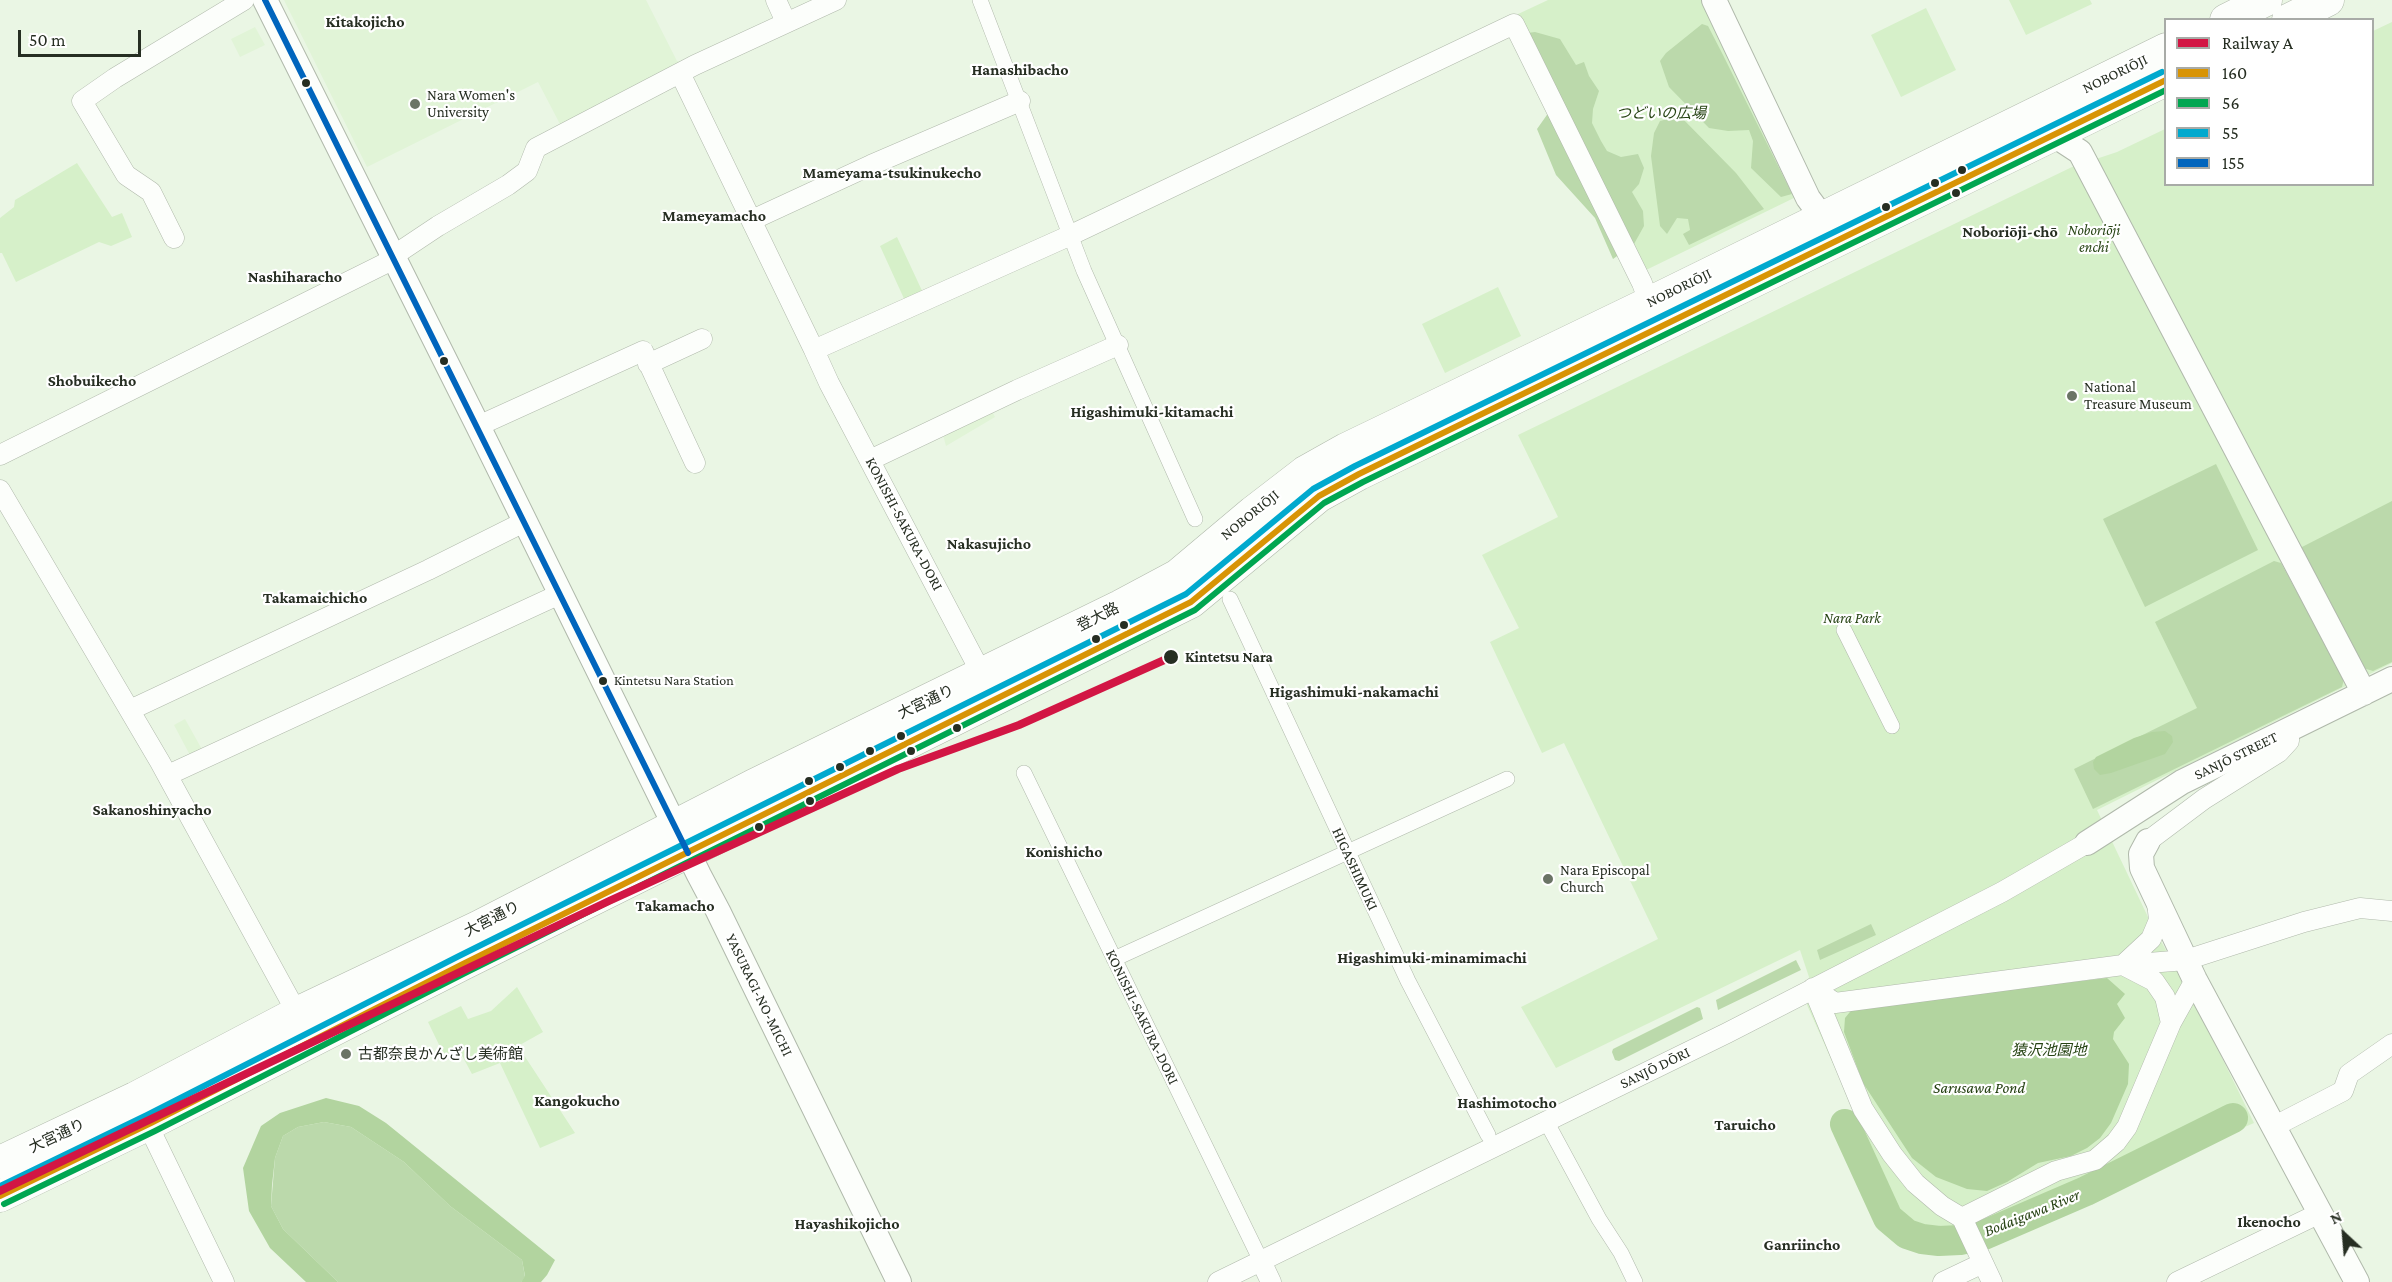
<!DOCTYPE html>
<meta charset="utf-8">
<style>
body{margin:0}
#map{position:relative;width:2392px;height:1282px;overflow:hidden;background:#eaf6e4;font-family:"Crimson Pro",serif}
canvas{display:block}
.legend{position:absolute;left:2164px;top:18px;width:210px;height:168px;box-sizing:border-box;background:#fff;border:2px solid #a8aba7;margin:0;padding:8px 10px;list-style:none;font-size:18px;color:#262e22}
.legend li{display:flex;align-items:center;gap:12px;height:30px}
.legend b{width:30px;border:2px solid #a8aba7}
.north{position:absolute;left:2314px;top:1204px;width:60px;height:60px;-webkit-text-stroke:4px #fff;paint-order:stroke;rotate:334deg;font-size:16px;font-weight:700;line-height:24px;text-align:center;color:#262e22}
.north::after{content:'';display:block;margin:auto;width:21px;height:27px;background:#262e22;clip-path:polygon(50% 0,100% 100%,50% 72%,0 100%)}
.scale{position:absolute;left:18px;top:30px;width:123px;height:27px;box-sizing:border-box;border:3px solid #262e22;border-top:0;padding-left:8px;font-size:18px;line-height:21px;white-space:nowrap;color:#262e22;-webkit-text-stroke:4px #fff;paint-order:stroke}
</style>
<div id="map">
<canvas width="2392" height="1282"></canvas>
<ul class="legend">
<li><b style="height:8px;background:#d21644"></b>Railway A</li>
<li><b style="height:8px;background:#d89405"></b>160</li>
<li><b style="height:8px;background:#00a651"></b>56</li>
<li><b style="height:8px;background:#00a9ce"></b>55</li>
<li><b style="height:8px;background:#0065bd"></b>155</li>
</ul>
<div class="north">N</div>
<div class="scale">50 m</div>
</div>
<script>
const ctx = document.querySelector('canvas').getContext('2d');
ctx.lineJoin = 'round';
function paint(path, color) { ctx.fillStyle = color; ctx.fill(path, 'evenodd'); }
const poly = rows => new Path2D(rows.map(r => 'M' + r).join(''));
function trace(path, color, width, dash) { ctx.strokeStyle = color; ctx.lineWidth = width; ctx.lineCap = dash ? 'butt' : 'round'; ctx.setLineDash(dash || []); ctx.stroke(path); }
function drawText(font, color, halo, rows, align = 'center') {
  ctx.font = font + ' "Crimson Pro","Noto Sans JP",serif'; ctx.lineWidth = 4.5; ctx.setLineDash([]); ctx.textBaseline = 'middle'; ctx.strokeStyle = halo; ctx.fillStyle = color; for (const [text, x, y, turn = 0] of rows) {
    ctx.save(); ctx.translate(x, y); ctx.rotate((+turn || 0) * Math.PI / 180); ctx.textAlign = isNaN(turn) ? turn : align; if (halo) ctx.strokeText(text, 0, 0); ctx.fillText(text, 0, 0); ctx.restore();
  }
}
paint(poly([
 [284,0,646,0,677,61,689,63,561,126,538,82,367,167],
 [255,27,265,45,240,57,231,39],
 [990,407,995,417,946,446,942,431],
 [185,719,204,753,192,759,174,725]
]), '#e1f4d7');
paint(poly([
 [1548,0,1701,0,1796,197,1644,271,1516,15],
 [2009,0,2090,0,2092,4,2026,35],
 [1926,8,1956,70,1901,97,1871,35],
 [2392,22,2392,663,2097,810,2148,917,2202,1017,2254,1123,1979,1242,1934,1245,1916,1240,1891,1227,1884,1217,1837,1119,1855,1113,1807,1005,1809,977,1800,950,1556,1068,1521,1007,1658,939,1564,743,1542,753,1490,642,1519,628,1482,555,1558,517,1518,435,2072,167,2117,152,2165,129,2166,184,2372,184,2373,31],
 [77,163,112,217,122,213,132,237,111,246,99,242,16,282,2,253,0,253,0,218,14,207,15,200],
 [897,237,924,295,906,303,880,246],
 [1498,287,1521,336,1445,373,1422,324],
 [517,987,543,1032,518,1046,575,1133,540,1148,500,1063,472,1074,459,1050,444,1055,428,1022,461,1006,468,1019,491,1011]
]), '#d6f0c9');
paint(poly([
 [1702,24,1708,26,1723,55,1792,194,1781,197,1751,168,1753,141,1749,130,1728,131,1709,128,1669,87,1660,61,1666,53],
 [1535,32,1560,39,1576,65,1584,62,1589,76,1599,91,1593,109,1592,123,1601,141,1607,151,1621,157,1638,154,1644,168,1639,184,1632,192,1643,211,1644,226,1634,244,1613,259,1595,218,1556,175,1537,129,1549,112,1512,35],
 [1680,116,1736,173,1764,209,1689,245,1683,234,1690,230,1688,219,1677,218,1667,234,1660,226,1651,156,1654,133,1660,121],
 [2216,464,2258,550,2145,607,2103,519],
 [2392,501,2392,662,2373,671,2363,668,2300,553,2302,547],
 [2274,561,2281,563,2344,679,2342,687,2093,809,2074,769,2197,708,2155,622],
 [1871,924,1876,935,1820,960,1817,950],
 [1796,960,1801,970,1718,1010,1716,1000],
 [1697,1007,1700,1008,1703,1019,1619,1061,1615,1060,1612,1052,1613,1049],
 [324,1122,351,1127,404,1162,450,1206,522,1260,525,1277,521,1282,338,1282,283,1229,271,1206,275,1158,283,1136,298,1127]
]), '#bbd9ab');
paint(poly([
 [2165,731,2172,736,2173,742,2165,754,2111,773,2100,775,2094,769,2093,762,2096,757,2134,738,2152,732],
 [2107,978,2125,994,2117,1004,2125,1018,2114,1032,2113,1039,2129,1064,2128,1084,2111,1123,2100,1138,2087,1148,2071,1156,2038,1163,2007,1182,1987,1191,1967,1189,1936,1177,1912,1158,1863,1083,1844,1032,1845,1018,1854,1007],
 [326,1098,359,1106,386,1123,555,1260,547,1275,541,1282,521,1282,525,1276,522,1260,450,1206,404,1162,351,1127,324,1122,298,1127,283,1136,275,1158,272,1185,271,1206,283,1229,338,1282,306,1282,270,1248,249,1211,243,1168,261,1126,280,1113]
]), '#b2d49f');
trace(poly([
 [1845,1124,1888,1218,1907,1234,1922,1239,1939,1241,1960,1240,1984,1235,2086,1191,2233,1118]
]), '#b2d49f', 30);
const pedestrian = poly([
 [980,0,1084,271,1195,519],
 [1230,599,1408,981,1488,1135],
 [1844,630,1892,726],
 [1024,773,1261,1261],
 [1114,959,1507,779],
 [1546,1121,1599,1219,1621,1253,1635,1282]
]);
const minor = poly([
 [776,0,786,22],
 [680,73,814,350],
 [752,220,871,165,1020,101],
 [174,238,151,192,126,175,82,101,115,78,244,0],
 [648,364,702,339],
 [478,426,643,351,695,463],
 [0,455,384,264,393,256,438,226,508,185,527,171,536,148,695,65,836,0],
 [870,460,1017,390,1118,345],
 [0,490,160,762,297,1013],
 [986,682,829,383,814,350,1071,235,1514,24,1642,283,1653,313],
 [130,710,428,570,524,522],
 [168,775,560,594],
 [2148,841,2204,799,2279,752,2289,741,2289,730],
 [1813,988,1835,1003,2123,965,2186,960,2304,922,2360,908,2392,911],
 [1813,988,1863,1109,1892,1154,1915,1183,1942,1206,1962,1218,1992,1282],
 [2171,1023,2195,980],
 [144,1117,224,1282],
 [2273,1127,2343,1091,2349,1074,2392,1044],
 [1962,1218,2056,1171,2095,1160,2116,1142,2127,1127,2171,1023,2165,997,2154,981,2123,965,2151,939,2159,920,2157,902],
 [1261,1261,1271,1282],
 [1218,1282,1727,1033,2002,892,2087,843],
 [1943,1282,1983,1263],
 [2177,1282,2320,1213]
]);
const tertiary = poly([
 [265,0,478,426,699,875,718,911,899,1282],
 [1714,0,1808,198,1822,217,1829,231],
 [2048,123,2054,135,2080,152,2364,693],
 [2148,841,2141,854,2142,868,2195,980,2357,1282],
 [2087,843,2182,782,2392,679]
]);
const trunk = poly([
 [2226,20,2266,0],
 [2288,20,2328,0],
 [0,1162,135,1098,297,1013,478,927,754,785,1120,606,1178,575,1253,512,1305,472,1346,449,1651,302,2166,49],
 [0,1196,151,1123,463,964,1191,602,1319,496,1359,474,2166,80]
]);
trace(pedestrian, '#b0b9ab', 16);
trace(minor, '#b0b9ab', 21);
trace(tertiary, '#b0b9ab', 26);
trace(trunk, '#b0b9ab', 33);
trace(pedestrian, '#fcfefb', 15);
trace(minor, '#fcfefb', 20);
trace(tertiary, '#fcfefb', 24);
trace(trunk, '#fcfefb', 32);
trace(poly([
 [0,1196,151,1123,463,964,1191,602,1319,496,1359,474,2166,80]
]), '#d89405', 6);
trace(poly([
 [4,1204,155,1131,467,972,1195,610,1324,503,1363,482,2166,90]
]), '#00a651', 6);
trace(poly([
 [0,1186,147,1115,459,956,1186,594,1313,489,1355,466,2162,72]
]), '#00a9ce', 6);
trace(poly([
 [265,0,688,853]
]), '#0065bd', 6);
trace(poly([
 [0,1191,609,901,898,769,1019,725,1171,657]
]), '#d21644', 8);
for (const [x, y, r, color] of [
 [306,83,5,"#262e22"],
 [415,104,6,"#6b7466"],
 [1962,170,5,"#262e22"],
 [1935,183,5,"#262e22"],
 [1956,193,5,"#262e22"],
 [1886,207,5,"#262e22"],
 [444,361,5,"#262e22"],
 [2072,396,6,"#6b7466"],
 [1124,625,5,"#262e22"],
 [1096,639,5,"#262e22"],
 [1171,657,8,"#262e22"],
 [603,681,5,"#262e22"],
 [957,728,5,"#262e22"],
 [901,736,5,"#262e22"],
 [870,751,5,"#262e22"],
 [911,751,5,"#262e22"],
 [840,767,5,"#262e22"],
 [809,781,5,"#262e22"],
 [810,801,5,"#262e22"],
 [759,827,5,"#262e22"],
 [1548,879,6,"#6b7466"],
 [346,1054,6,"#6b7466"]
]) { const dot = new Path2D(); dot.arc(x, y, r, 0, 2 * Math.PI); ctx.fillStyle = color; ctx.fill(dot); trace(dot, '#fff', 2); }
drawText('14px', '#262e22', '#fff', [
 ["Kintetsu Nara Station",614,681]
], 'left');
drawText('15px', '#262e22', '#fff', [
 ["NOBORIŌJI",2115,74,-26],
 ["NOBORIŌJI",1679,288,-26],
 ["NOBORIŌJI",1250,515,-39],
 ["KONISHI-SAKURA-DORI",904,524,62],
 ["登大路",1098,617,-27],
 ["大宮通り",926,702,-25],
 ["SANJŌ STREET",2236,756,-26],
 ["HIGASHIMUKI",1355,869,65],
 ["大宮通り",492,919,-27],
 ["YASURAGI-NO-MICHI",759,995,64],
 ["KONISHI-SAKURA-DORI",1142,1017,64],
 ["SANJŌ DŌRI",1655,1068,-26],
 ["大宮通り",57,1136,-25]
]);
drawText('15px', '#262e22', '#fff', [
 ["Nara Women's",427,95],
 ["University",427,112],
 ["National",2084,387],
 ["Treasure Museum",2084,404],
 ["Nara Episcopal",1560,870],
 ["Church",1560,887],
 ["古都奈良かんざし美術館",358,1054]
], 'left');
drawText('italic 15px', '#274414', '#fff', [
 ["つどいの広場",1661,113],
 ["Noboriōji",2094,230],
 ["enchi",2094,247],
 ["Nara Park",1852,618],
 ["猿沢池園地",2049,1050]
]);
drawText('bold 15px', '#262e22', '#fff', [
 ["Kintetsu Nara",1185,657]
], 'left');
drawText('bold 16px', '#262e22', '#fff', [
 ["Kitakojicho",365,22],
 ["Hanashibacho",1020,70],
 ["Mameyama-tsukinukecho",892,173],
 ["Mameyamacho",714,216],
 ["Noboriōji-chō",2010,232],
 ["Nashiharacho",295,277],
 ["Shobuikecho",92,381],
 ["Higashimuki-kitamachi",1152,412],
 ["Nakasujicho",989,544],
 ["Takamaichicho",315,598],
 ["Higashimuki-nakamachi",1354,692],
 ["Sakanoshinyacho",152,810],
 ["Konishicho",1064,852],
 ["Takamacho",675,906],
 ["Higashimuki-minamimachi",1432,958],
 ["Kangokucho",577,1101],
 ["Hashimotocho",1507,1103],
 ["Taruicho",1745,1125],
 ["Ikenocho",2269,1222],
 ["Hayashikojicho",847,1224],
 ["Ganriincho",1802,1245]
]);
drawText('italic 16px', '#233f10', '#fff', [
 ["Sarusawa Pond",1979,1088],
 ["Bodaigawa River",2032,1213,-22]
]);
</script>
